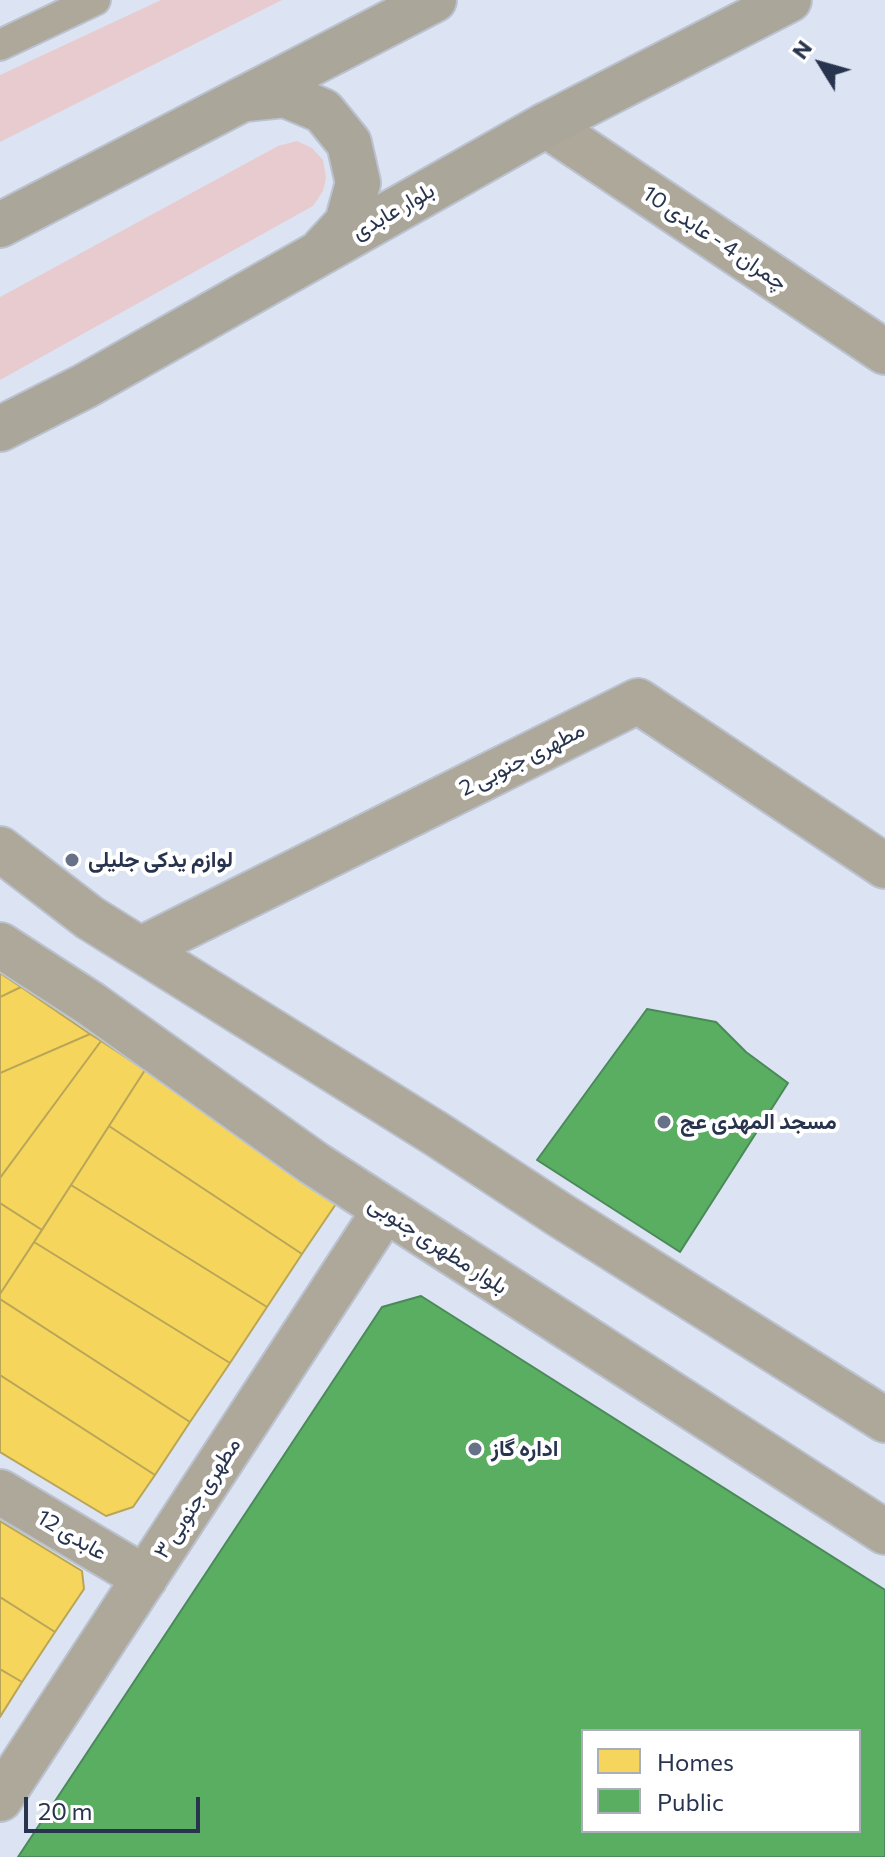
<!DOCTYPE html>
<meta charset="utf-8">
<style>
body{margin:0}
#map{position:relative;width:885px;height:1857px;overflow:hidden;background:#dce4f3;font-family:Commissioner,sans-serif}
canvas{display:block}
.legend{position:absolute;left:581px;top:1729px;width:280px;height:104px;box-sizing:border-box;background:#fff;border:2px solid #a9aeb8;margin:0;padding:10px 14px;list-style:none;font-size:24px;color:#28344e}
.legend li{display:flex;align-items:center;gap:16px;height:40px}
.legend b{width:40px;border:2px solid #a9aeb8}
.north{position:absolute;left:781px;top:24px;width:80px;height:80px;-webkit-text-stroke:6px #fff;paint-order:stroke;rotate:307deg;font-size:22px;font-weight:700;line-height:32px;text-align:center;color:#28344e}
.north::after{content:'';display:block;margin:auto;width:28px;height:36px;background:#28344e;clip-path:polygon(50% 0,100% 100%,50% 72%,0 100%)}
.scale{position:absolute;left:24px;top:1797px;width:176px;height:36px;box-sizing:border-box;border:4px solid #28344e;border-top:0;padding-left:10px;font-size:24px;line-height:28px;white-space:nowrap;color:#28344e;-webkit-text-stroke:6px #fff;paint-order:stroke}
</style>
<div id="map">
<canvas width="885" height="1857"></canvas>
<ul class="legend">
<li><b style="height:22px;background:#f6d55c"></b>Homes</li>
<li><b style="height:22px;background:#5aae61"></b>Public</li>
</ul>
<div class="north">N</div>
<div class="scale">20 m</div>
</div>
<script>
const ctx = document.querySelector('canvas').getContext('2d');
ctx.lineJoin = 'round';
function paint(path, color) { ctx.fillStyle = color; ctx.fill(path, 'evenodd'); }
const poly = rows => new Path2D(rows.map(r => 'M' + r).join(''));
function trace(path, color, width, dash) { ctx.strokeStyle = color; ctx.lineWidth = width; ctx.lineCap = dash ? 'butt' : 'round'; ctx.setLineDash(dash || []); ctx.stroke(path); }
function drawText(font, color, halo, rows, align = 'center') {
  ctx.font = font + ' Commissioner,Vazirmatn,sans-serif'; ctx.lineWidth = 8; ctx.setLineDash([]); ctx.textBaseline = 'middle'; ctx.strokeStyle = halo; ctx.fillStyle = color; for (const [text, x, y, turn = 0] of rows) {
    ctx.save(); ctx.translate(x, y); ctx.rotate((+turn || 0) * Math.PI / 180); ctx.textAlign = isNaN(turn) ? turn : align; if (halo) ctx.strokeText(text, 0, 0); ctx.fillText(text, 0, 0); ctx.restore();
  }
}
paint(poly([
 [161,0,282,0,0,142,0,75],
 [297,141,312,148,323,160,326,178,323,191,313,206,0,380,0,297,278,146]
]), '#e8cbcf');
const homes = poly([
 [0,973,21,987,0,997,0,973],
 [21,987,90,1034,0,1073,0,997,21,987],
 [90,1034,101,1041,0,1178,0,1073,90,1034],
 [101,1041,145,1070,42,1230,0,1203,0,1178,101,1041],
 [145,1070,338,1201,302,1254,109,1126,145,1070],
 [109,1126,302,1254,267,1307,71,1185,109,1126],
 [71,1185,267,1307,230,1363,34,1242,71,1185],
 [0,1203,42,1230,0,1294,0,1203],
 [34,1242,230,1363,190,1422,0,1299,0,1294,34,1242],
 [0,1299,190,1422,155,1475,0,1375,0,1299],
 [0,1375,155,1475,133,1507,106,1516,0,1452,0,1375],
 [0,1521,82,1571,84,1589,55,1632,0,1597,0,1521],
 [0,1597,55,1632,22,1682,0,1669,0,1597],
 [0,1669,22,1682,0,1717,0,1669]
]);
paint(homes, '#f6d55c');
trace(homes, '#b8a558', 2);
const public = poly([
 [647,1009,716,1022,746,1052,788,1083,680,1252,537,1160,647,1009],
 [421,1296,885,1590,885,1857,18,1857,382,1307,421,1296],
 [583,1731,859,1731,859,1831,583,1831,583,1731]
]);
paint(public, '#5aae61');
trace(public, '#4b895b', 2);
const service = poly([
 [0,45,95,0]
]);
const minor = poly([
 [546,125,885,352],
 [141,949,638,701,885,866],
 [0,1492,145,1578],
 [0,1799,385,1210]
]);
const tertiary = poly([
 [0,849,90,918,438,1135,560,1215,885,1420],
 [0,945,91,1004,315,1164,885,1532]
]);
const secondary = poly([
 [246,99,285,95,323,111,349,143,358,183,347,223,323,249],
 [0,225,434,0],
 [0,429,85,386,546,125,789,0]
]);
trace(service, '#bac2d0', 34);
trace(minor, '#bac2d0', 48);
trace(tertiary, '#bac2d0', 48);
trace(secondary, '#bac2d0', 48);
trace(service, '#aea89a', 30);
trace(minor, '#aea89a', 44);
trace(tertiary, '#aea89a', 44);
trace(secondary, '#aba69a', 44);
for (const [x, y, r, color] of [
 [72,860,8,"#677288"],
 [664,1122,8,"#677288"],
 [475,1449,8,"#677288"]
]) { const dot = new Path2D(); dot.arc(x, y, r, 0, 2 * Math.PI); ctx.fillStyle = color; ctx.fill(dot); trace(dot, '#fff', 3); }
drawText('22px', '#28344e', '#fff', [
 ["بلوار عابدی",393,211,-30],
 ["چمران 4 - عابدی 10",715,238,34],
 ["مطهری جنوبی 2",522,759,-27],
 ["بلوار مطهری جنوبی",438,1245,33],
 ["مطهری جنوبی ۳",197,1498,-57],
 ["عابدی 12",72,1535,31]
]);
drawText('bold 22px', '#28344e', '#fff', [
 ["لوازم یدکی جلیلی",88,860],
 ["مسجد المهدی عج",680,1122],
 ["اداره گاز",491,1449]
], 'left');
</script>
